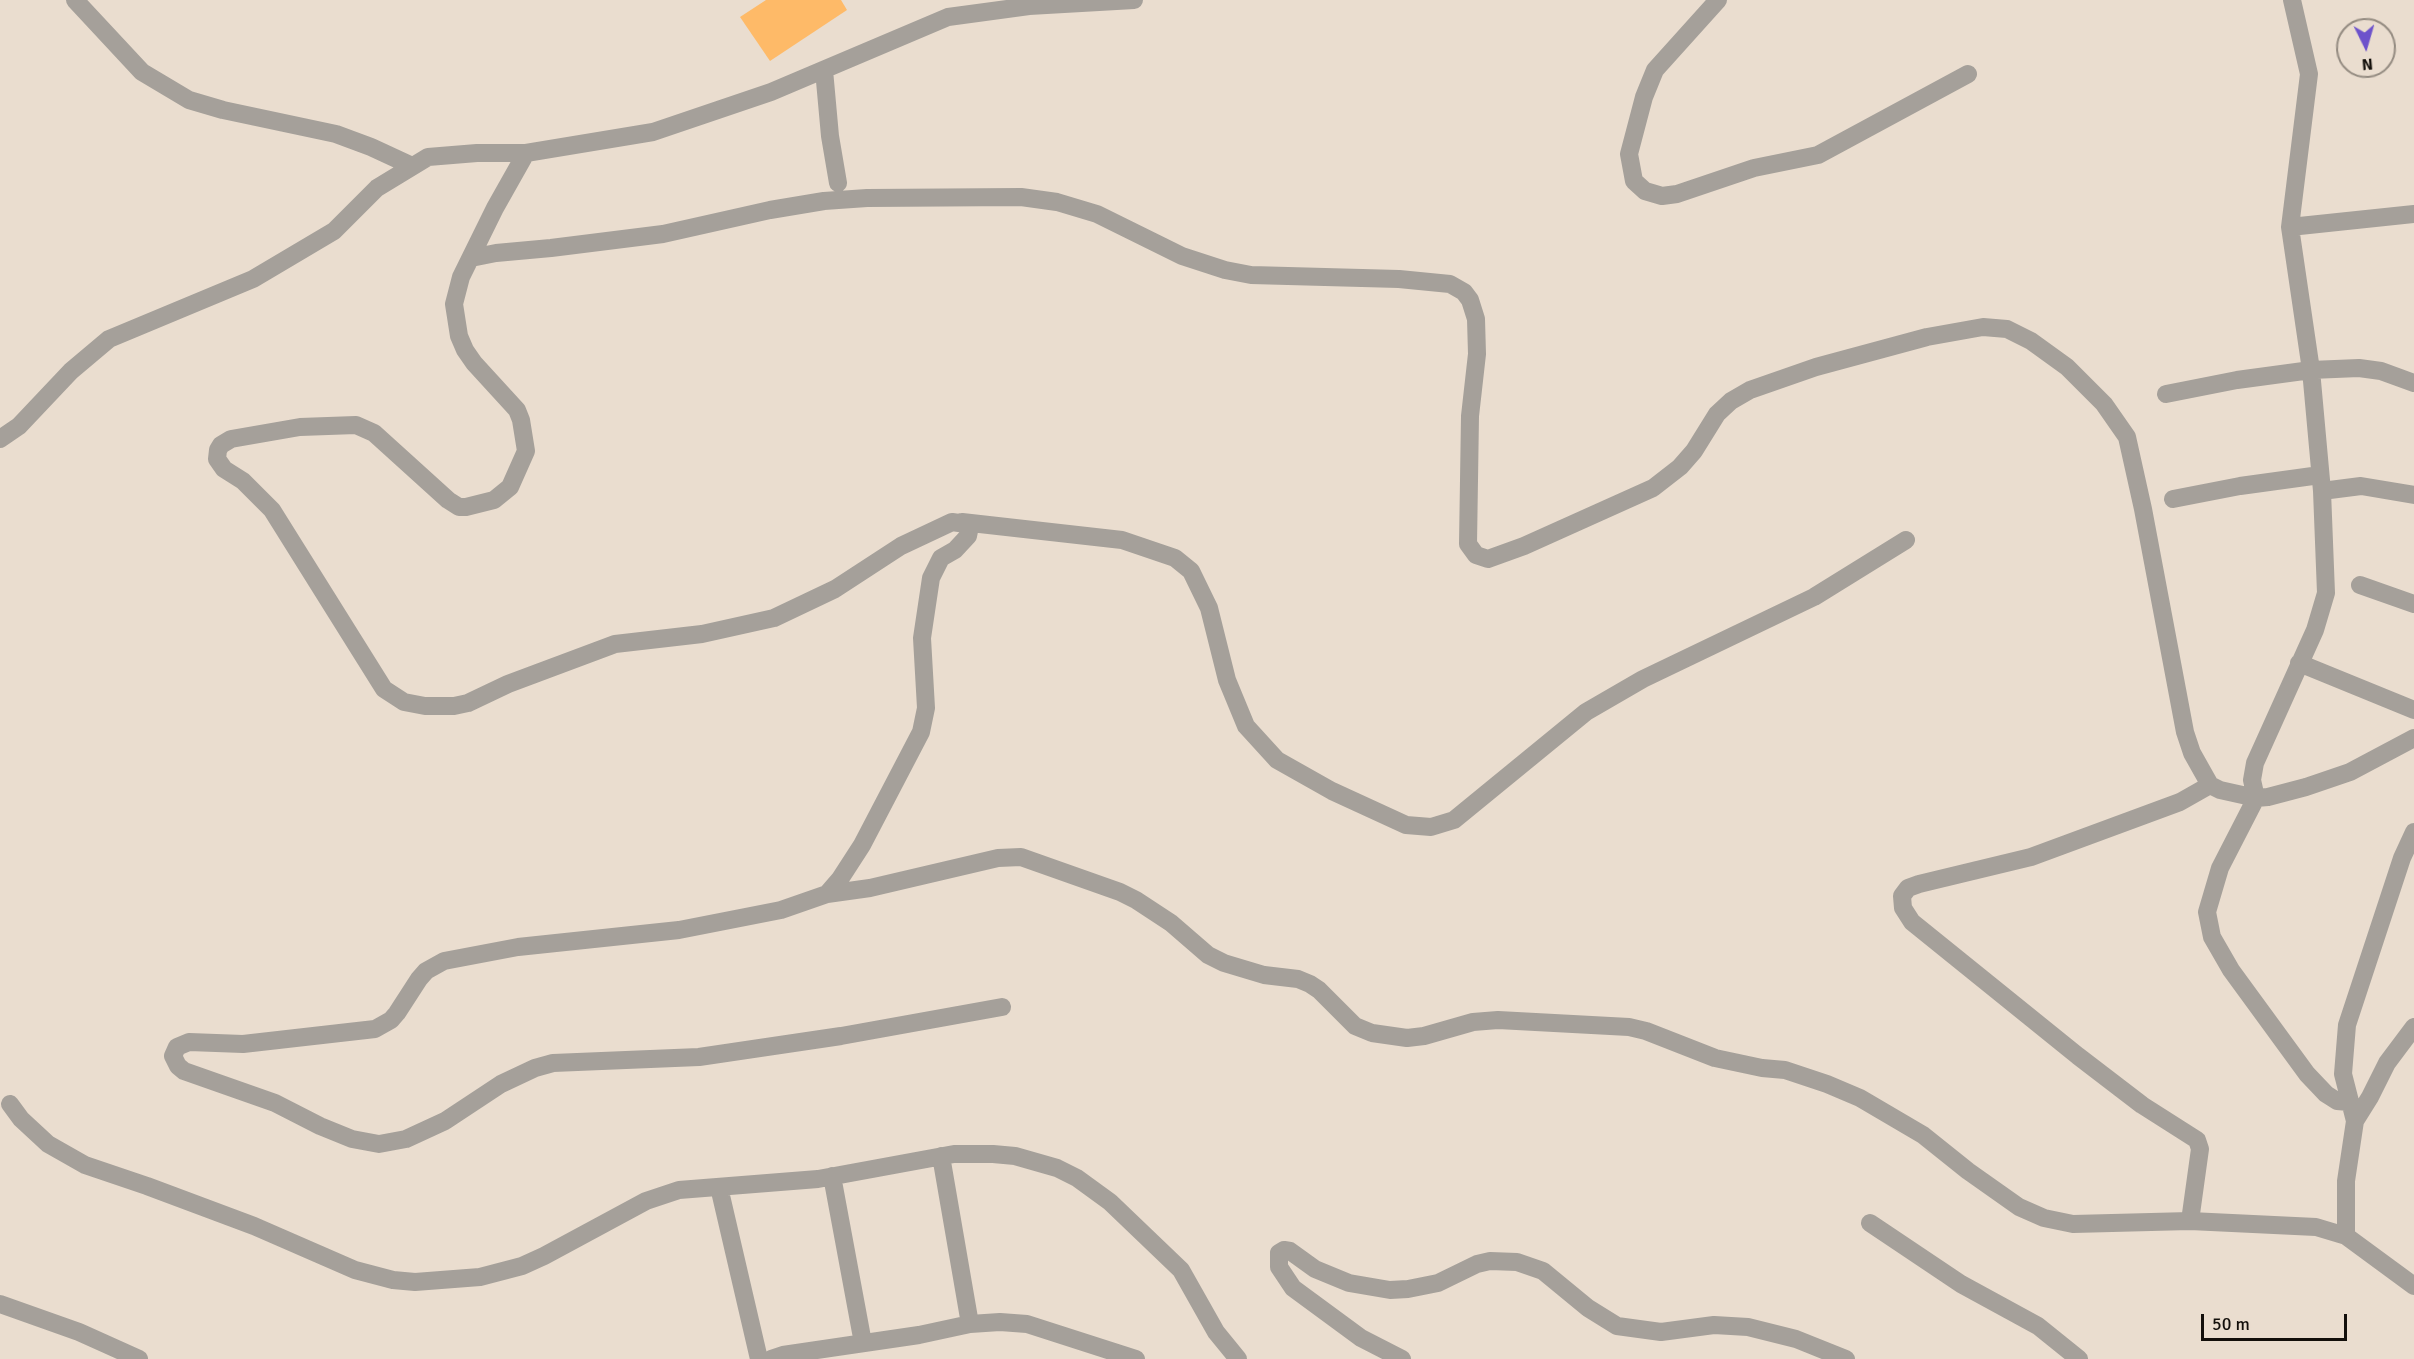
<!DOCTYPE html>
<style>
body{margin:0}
#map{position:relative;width:2414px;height:1359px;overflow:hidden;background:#eaddcf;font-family:Signika,sans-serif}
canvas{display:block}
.north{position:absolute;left:2336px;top:18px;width:60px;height:60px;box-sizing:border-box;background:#eaddcf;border:2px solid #948b81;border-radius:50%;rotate:175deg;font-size:16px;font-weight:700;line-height:24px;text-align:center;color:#130f0b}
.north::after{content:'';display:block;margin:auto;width:21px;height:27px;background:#6d52cb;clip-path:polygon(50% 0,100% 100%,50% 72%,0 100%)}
.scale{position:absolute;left:2201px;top:1314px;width:146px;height:27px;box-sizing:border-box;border:3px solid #130f0b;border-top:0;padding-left:8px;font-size:18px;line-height:21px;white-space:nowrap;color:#130f0b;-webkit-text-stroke:4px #eaddcf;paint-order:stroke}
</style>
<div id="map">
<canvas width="2414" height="1359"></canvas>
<div class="north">N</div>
<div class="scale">50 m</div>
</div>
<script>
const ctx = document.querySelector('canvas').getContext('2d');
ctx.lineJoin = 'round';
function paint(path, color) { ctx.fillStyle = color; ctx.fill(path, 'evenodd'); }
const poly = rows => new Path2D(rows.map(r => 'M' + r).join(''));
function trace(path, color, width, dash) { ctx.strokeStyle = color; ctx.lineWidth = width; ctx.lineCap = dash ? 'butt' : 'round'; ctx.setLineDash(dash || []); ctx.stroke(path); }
paint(poly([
 [766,0,841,0,847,10,770,61,740,17]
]), '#feba68');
trace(poly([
 [75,0,142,72,189,100,223,110,336,134,371,147,412,166],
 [1718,0,1655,70,1644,97,1629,154,1634,181,1645,191,1662,196,1677,194,1754,168,1818,155,1968,74],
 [2292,0,2309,74,2290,227,2311,370,2322,491,2326,593,2315,630,2255,763,2252,780,2256,798,2220,868,2207,912,2212,937,2231,970,2307,1074,2326,1094,2337,1101,2349,1102],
 [824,70,830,136,838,183],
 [526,153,495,208,461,277,454,304,459,336,465,350,474,363,517,410,521,420,526,451,510,487,494,500,466,507,459,507,448,500,374,433,356,425,300,427,231,439,221,445,218,450,217,459,224,469,243,481,272,510,384,689,404,702,425,706,454,706,468,703,508,684,615,644,702,634,774,618,835,589,901,546,952,522,966,524,969,531,968,536,955,550,941,558,931,578,922,638,926,708,921,732,862,845,840,879,827,894],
 [2290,227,2414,214],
 [471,258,496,253,551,248,663,234,770,210,824,201,867,198,1021,197,1057,202,1097,214,1182,256,1225,270,1251,275,1399,279,1450,284,1464,292,1470,300,1476,319,1477,354,1470,416,1468,544,1476,555,1488,559,1524,546,1653,488,1680,467,1694,451,1717,414,1731,401,1750,390,1816,367,1927,337,1983,327,2007,329,2031,341,2067,367,2104,404,2127,437,2143,509,2185,732,2192,753,2210,785,2220,790,2256,798,2268,797,2306,787,2350,772,2414,738],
 [2166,394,2237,380,2311,370,2359,368,2381,371,2414,383],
 [0,439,19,426,71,371,109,339,253,279,334,231,377,188,428,157,477,153,526,153,653,132,771,92,948,17,1029,6,1134,0],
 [2322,491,2361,486,2414,495],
 [2173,499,2240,486,2320,475],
 [962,522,1122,540,1175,558,1191,571,1209,608,1227,680,1246,726,1277,760,1332,791,1406,825,1431,827,1454,820,1586,712,1643,679,1814,597,1906,540],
 [2360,585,2414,604],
 [2299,663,2414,710],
 [1002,1007,841,1036,699,1057,553,1063,535,1068,501,1084,445,1121,406,1139,379,1144,352,1139,320,1126,275,1103,184,1071,178,1066,173,1056,177,1047,189,1042,243,1044,375,1029,391,1020,397,1013,419,979,426,971,444,961,518,947,679,930,781,910,827,894,870,888,998,858,1021,857,1120,892,1136,900,1171,923,1208,955,1224,963,1264,975,1298,979,1310,984,1319,990,1355,1026,1372,1033,1407,1038,1424,1036,1473,1022,1498,1020,1629,1027,1646,1031,1715,1058,1762,1068,1785,1070,1827,1084,1860,1098,1923,1135,1968,1171,2019,1207,2044,1218,2073,1224,2190,1221,2316,1227,2346,1236,2414,1286],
 [10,1104,21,1119,48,1144,85,1165,147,1186,254,1226,355,1270,393,1280,415,1282,480,1277,522,1266,544,1256,646,1201,679,1190,818,1179,954,1154,993,1154,1015,1156,1057,1168,1077,1178,1110,1202,1181,1270,1216,1332,1238,1359],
 [2355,1121,2370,1097,2387,1063,2414,1027],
 [941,1156,970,1324],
 [832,1176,863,1343],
 [719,1187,759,1359],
 [2190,1221,2200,1149,2197,1140,2142,1105,2078,1056,1912,922,1903,908,1902,896,1908,888,1919,884,2031,857,2180,802,2210,785],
 [1870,1223,1961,1284,2038,1326,2079,1359],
 [2346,1236,2346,1181,2355,1121,2343,1074,2347,1025,2402,858,2414,832],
 [0,1304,79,1332,139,1359],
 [771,1359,783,1355,919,1335,970,1324,1000,1322,1027,1324,1136,1359],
 [1402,1359,1361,1338,1293,1288,1279,1267,1279,1253,1284,1250,1290,1251,1315,1269,1349,1283,1390,1290,1408,1289,1438,1283,1477,1264,1490,1261,1517,1262,1543,1271,1588,1308,1617,1326,1661,1332,1714,1325,1748,1327,1796,1339,1846,1359]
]), '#a5a09a', 18);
</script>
